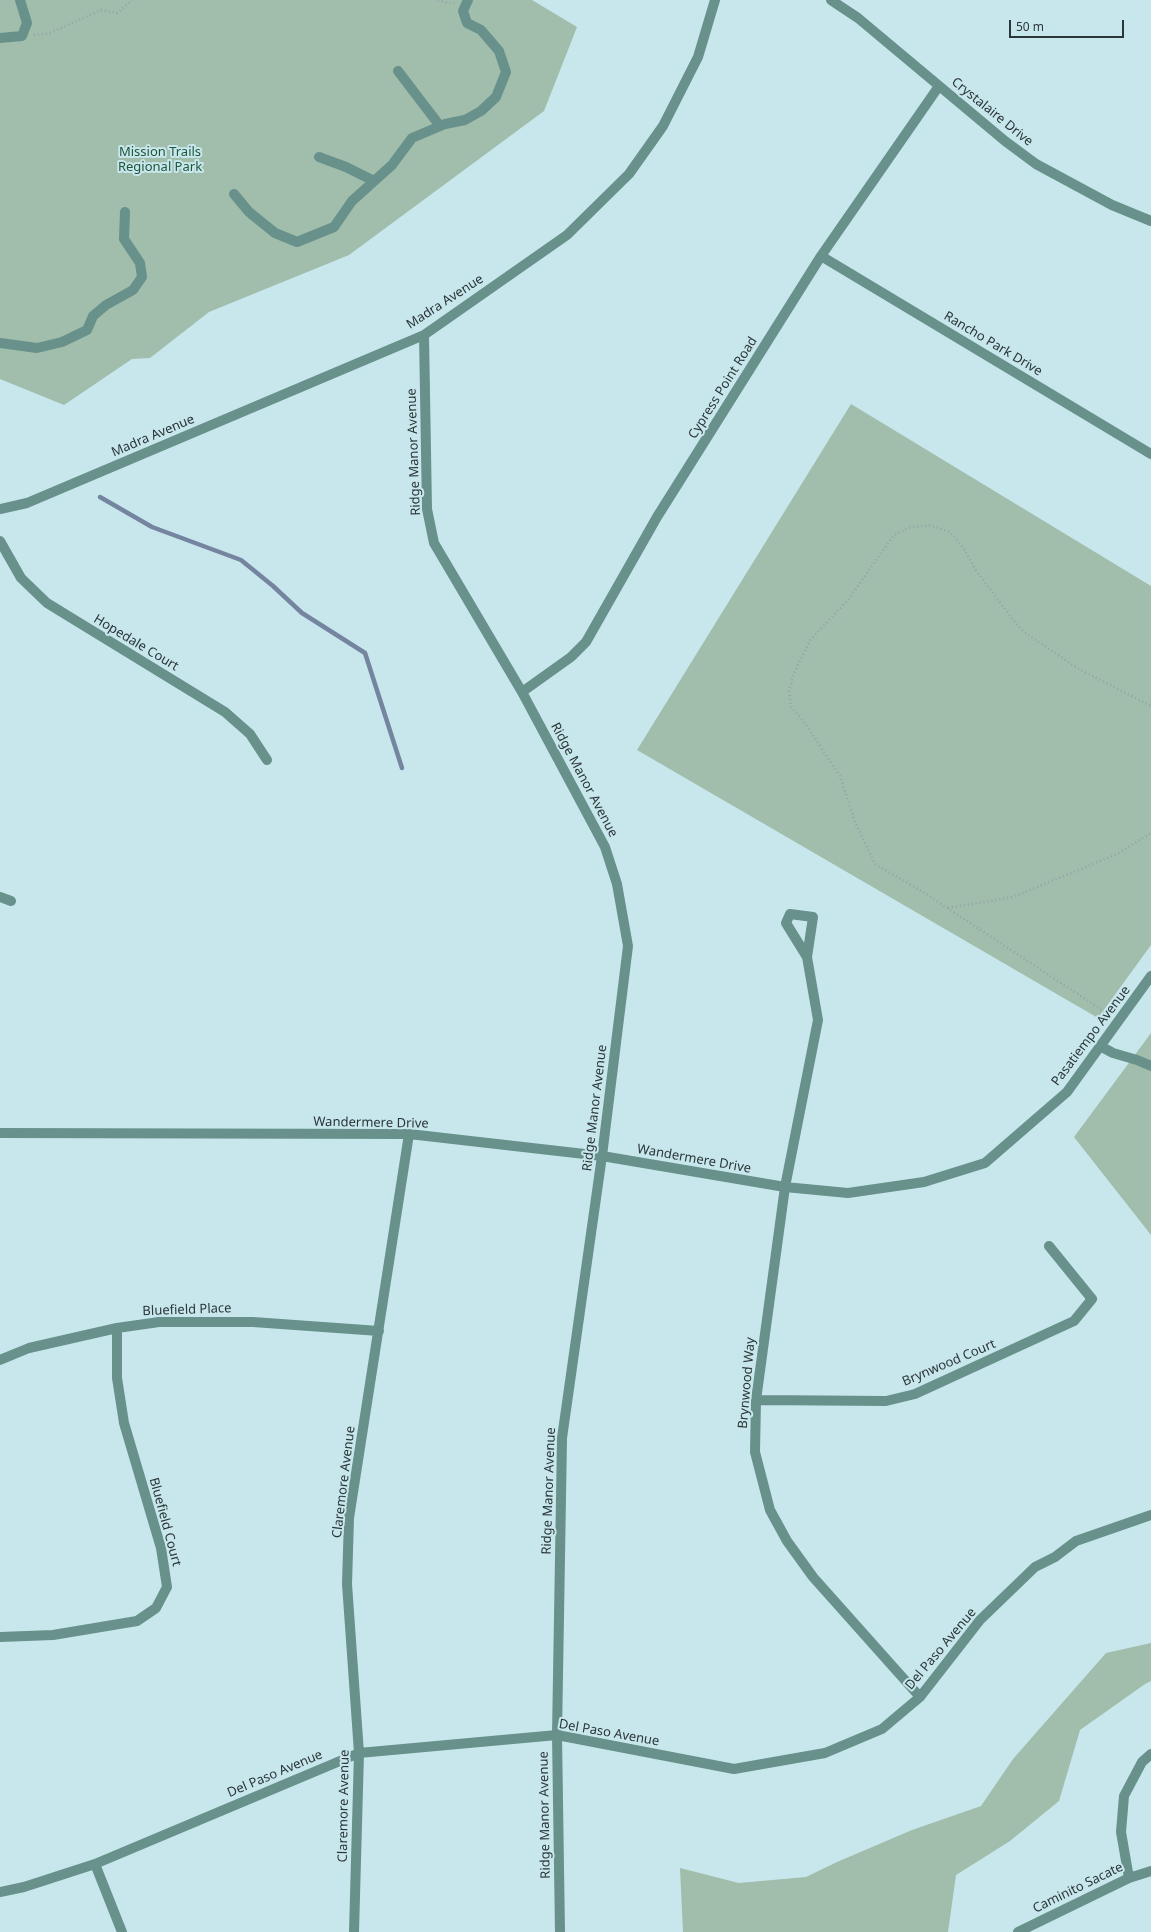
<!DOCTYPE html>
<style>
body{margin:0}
#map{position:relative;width:1151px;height:1932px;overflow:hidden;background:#c8e7ed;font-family:"Noto Sans",sans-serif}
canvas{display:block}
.scale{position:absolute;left:1009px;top:20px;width:115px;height:18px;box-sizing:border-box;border:2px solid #2a3638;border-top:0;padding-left:5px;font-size:12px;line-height:14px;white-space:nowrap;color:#2a3638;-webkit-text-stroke:3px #c8e7ed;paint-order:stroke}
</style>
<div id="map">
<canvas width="1151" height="1932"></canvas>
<div class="scale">50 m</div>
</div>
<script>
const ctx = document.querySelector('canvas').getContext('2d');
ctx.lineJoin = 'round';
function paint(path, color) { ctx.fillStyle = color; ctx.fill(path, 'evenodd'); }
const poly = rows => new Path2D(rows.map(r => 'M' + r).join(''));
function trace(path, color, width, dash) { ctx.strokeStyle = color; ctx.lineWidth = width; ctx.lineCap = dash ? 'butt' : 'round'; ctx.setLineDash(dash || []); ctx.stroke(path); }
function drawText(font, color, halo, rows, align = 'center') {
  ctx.font = font + ' "Noto Sans",sans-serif'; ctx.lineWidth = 4; ctx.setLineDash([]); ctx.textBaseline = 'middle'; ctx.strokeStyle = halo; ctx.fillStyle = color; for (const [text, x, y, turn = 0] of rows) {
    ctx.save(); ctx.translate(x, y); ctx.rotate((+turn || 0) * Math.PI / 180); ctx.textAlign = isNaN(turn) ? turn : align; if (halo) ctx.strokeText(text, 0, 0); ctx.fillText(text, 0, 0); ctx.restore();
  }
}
paint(poly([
 [0,0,532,0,577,27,544,111,349,255,209,312,150,358,132,359,64,405,0,379],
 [851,404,1151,586,1151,945,1098,1018,637,750],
 [1151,1033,1151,1235,1074,1137],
 [1151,1643,1151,1681,1145,1684,1080,1730,1059,1801,1010,1841,956,1875,948,1932,683,1932,680,1868,739,1883,806,1877,837,1862,912,1830,981,1806,1013,1759,1106,1653]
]), '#a1bdab');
trace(poly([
 [100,497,152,527,241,560,273,586,302,613,365,653,402,768]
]), '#7585a0', 4.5);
trace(poly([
 [438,0,454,4],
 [34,35,50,33,101,10,118,13,132,0],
 [948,908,1013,897,1117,854,1151,833],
 [1108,1014,920,890,875,864,855,822,840,776,804,722,791,707,789,691,794,673,811,639,848,600,894,535,908,528,929,525,950,532,963,547,975,569,1011,617,1024,632,1077,668,1151,706]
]), '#8ea6ab', 2.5, [1, 3]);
trace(poly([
 [831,0,858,18,1005,141,1036,164,1112,205,1151,221],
 [0,38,22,36,27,23,20,0],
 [398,71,440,126],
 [319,157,346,167,374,181],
 [234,194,249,212,275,233,297,242,334,227,352,201,392,165,412,138,445,124,465,120,481,111,496,97,506,72,499,51,481,30,467,23,463,11,468,0],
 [821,256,1151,454],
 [424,335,427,509,434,543,522,692,605,847,617,884,628,946,602,1156,562,1438,557,1735,560,1932],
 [0,343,37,348,62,342,87,330,93,316,106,305,133,290,142,277,140,263,124,239,125,212],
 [0,509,27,503,424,335,567,235,629,174,663,126,698,57,715,0],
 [0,541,21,578,47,603,225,712,250,734,267,760],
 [522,692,571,657,586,642,657,517,821,256,939,86],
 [0,897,11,901],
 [807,957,786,923,790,914,813,917,807,957,818,1020,785,1187,756,1400,755,1452,770,1510,787,1541,813,1577,920,1697],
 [1100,1046,1113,1053,1137,1060,1151,1066],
 [0,1133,409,1134,602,1156,785,1187,848,1193,924,1182,985,1163,1067,1092,1151,976],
 [0,1360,29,1348,117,1328,159,1322,253,1322,379,1331],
 [756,1400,886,1401,915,1394,1074,1321,1092,1299,1049,1246],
 [0,1637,53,1635,137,1621,156,1608,167,1587,161,1548,124,1423,117,1378,117,1328],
 [95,1864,122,1932],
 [1129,1878,1121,1832,1124,1796,1142,1762,1151,1754],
 [0,1892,24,1887,95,1864,359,1753,557,1735,734,1769,825,1753,882,1729,920,1697,980,1620,1035,1567,1055,1557,1076,1541,1151,1515],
 [354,1932,359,1753,347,1584,349,1518,409,1134],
 [1018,1932,1129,1878,1151,1871]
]), '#67918a', 10);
drawText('13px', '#2a3638', '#c8e7ed', [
 ["Crystalaire Drive",992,112,39],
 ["Madra Avenue",445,302,-33],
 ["Rancho Park Drive",993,344,31],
 ["Cypress Point Road",723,388,-58],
 ["Madra Avenue",153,436,-23],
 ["Ridge Manor Avenue",414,452,-92],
 ["Hopedale Court",136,643,31],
 ["Ridge Manor Avenue",584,780,62],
 ["Pasatiempo Avenue",1091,1036,-53],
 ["Ridge Manor Avenue",595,1108,-83],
 ["Wandermere Drive",371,1123,1],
 ["Wandermere Drive",694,1159,10],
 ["Bluefield Place",187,1310,-2],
 ["Brynwood Court",949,1363,-23],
 ["Brynwood Way",747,1383,-85],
 ["Claremore Avenue",344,1482,-83],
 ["Ridge Manor Avenue",549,1491,-88],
 ["Bluefield Court",165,1522,75],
 ["Del Paso Avenue",941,1649,-50],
 ["Del Paso Avenue",609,1733,10],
 ["Del Paso Avenue",275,1774,-23],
 ["Claremore Avenue",344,1806,-89],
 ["Ridge Manor Avenue",545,1815,-91],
 ["Caminito Sacate",1078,1888,-26]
]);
drawText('13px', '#1f5639', '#c8e7ed', [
 ["Mission Trails",160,152],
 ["Regional Park",160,167]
]);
</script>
